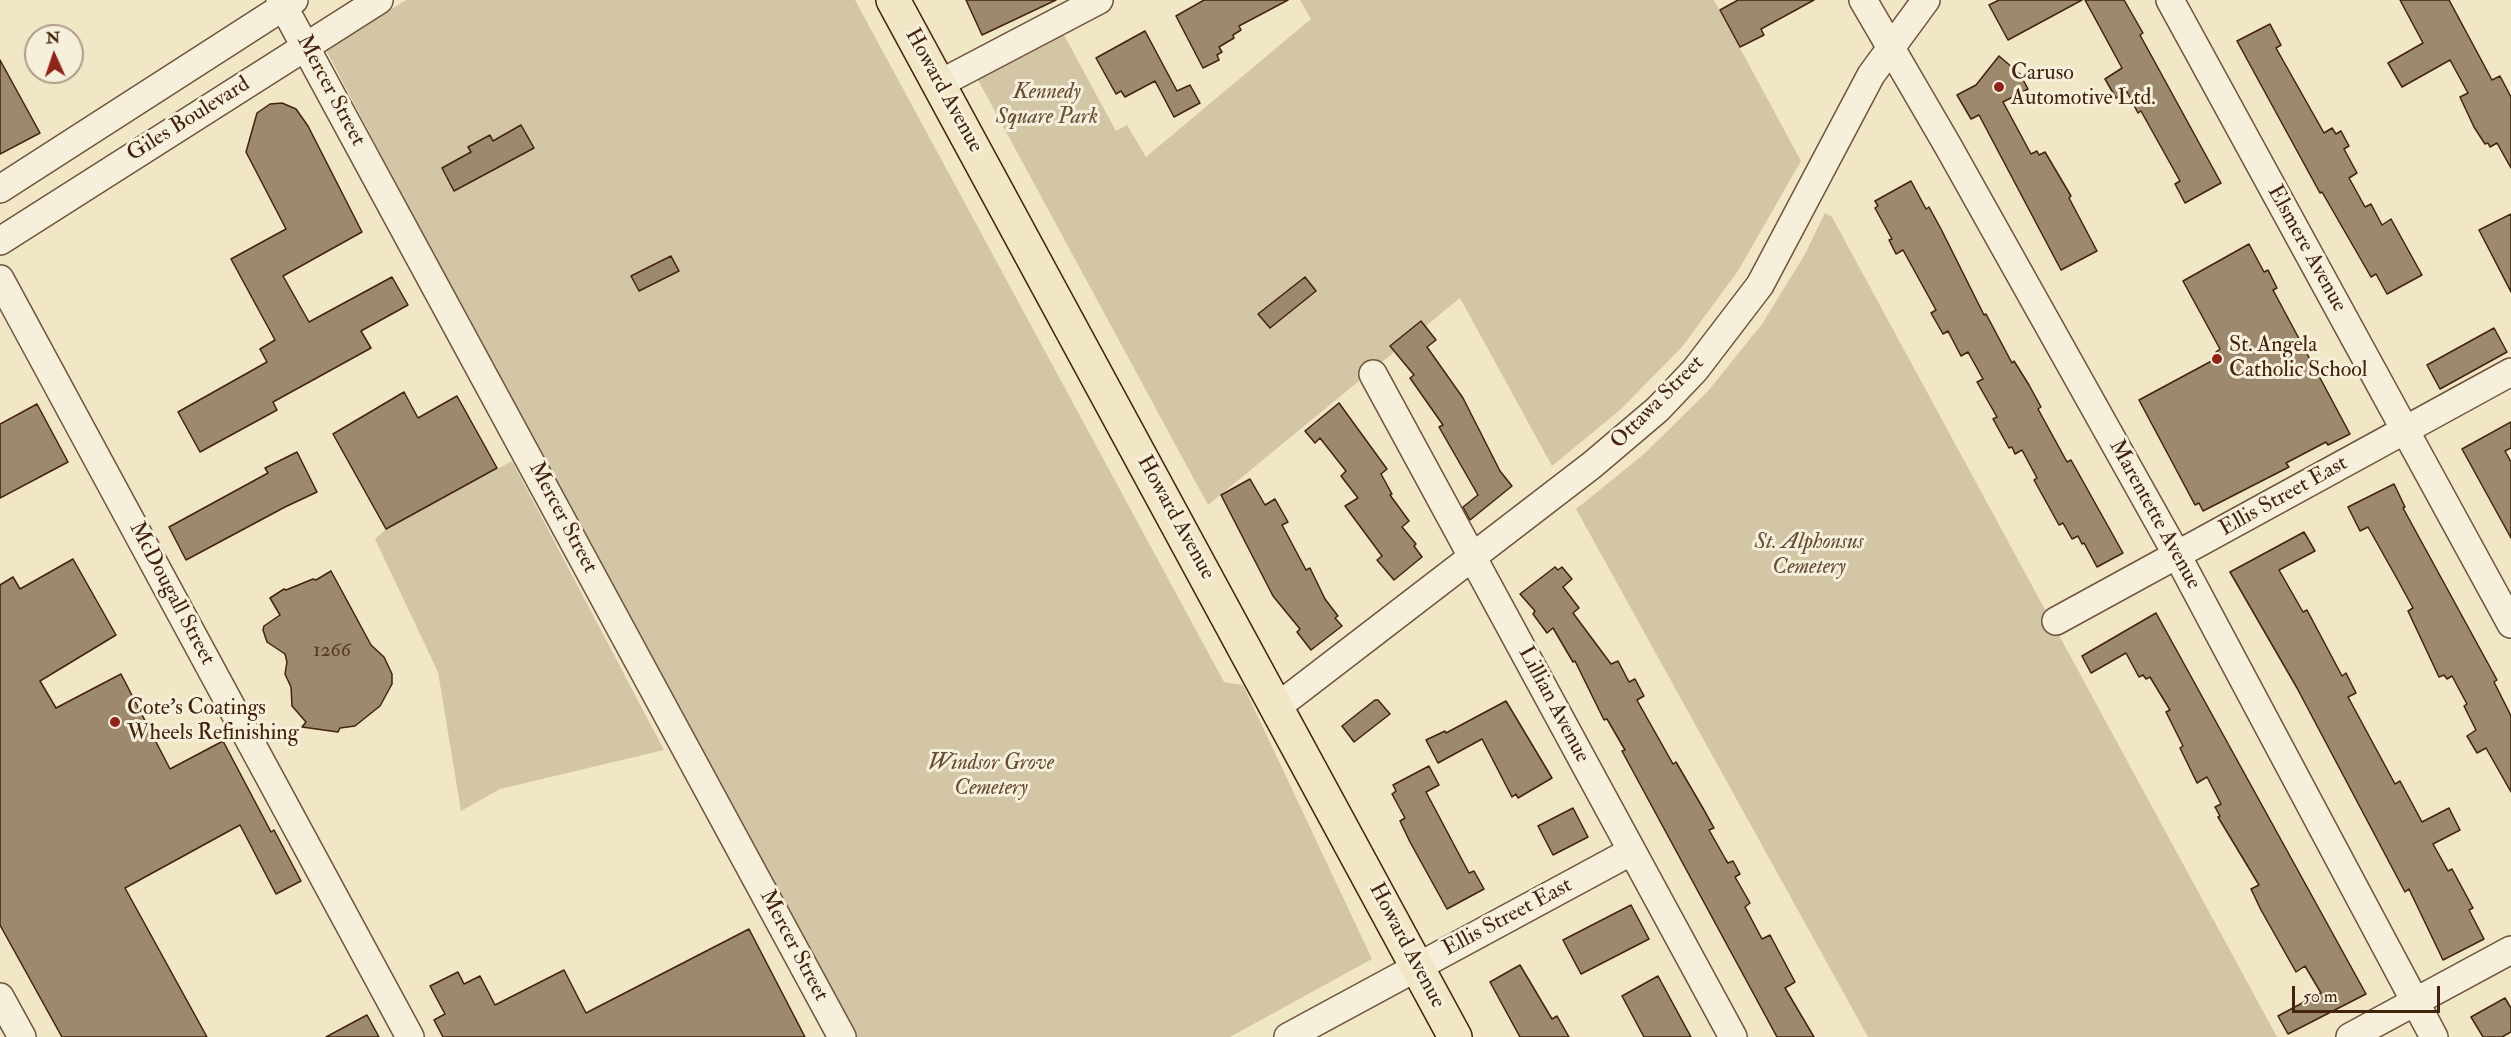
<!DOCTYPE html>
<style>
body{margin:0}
#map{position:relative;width:2511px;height:1037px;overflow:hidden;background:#f1e7c7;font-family:"IM FELL Double Pica",serif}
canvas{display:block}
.north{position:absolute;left:24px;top:24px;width:60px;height:60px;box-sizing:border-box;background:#f6efdb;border:2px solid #ae9d88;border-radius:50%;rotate:357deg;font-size:16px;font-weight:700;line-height:24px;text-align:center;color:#42230c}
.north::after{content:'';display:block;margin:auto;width:21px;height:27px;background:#8f2418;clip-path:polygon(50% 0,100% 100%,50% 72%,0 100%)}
.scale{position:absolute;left:2292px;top:986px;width:148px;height:27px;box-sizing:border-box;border:3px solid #42230c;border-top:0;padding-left:8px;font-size:18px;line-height:21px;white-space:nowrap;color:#42230c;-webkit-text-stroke:4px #f6efdb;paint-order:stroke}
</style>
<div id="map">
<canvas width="2511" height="1037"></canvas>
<div class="north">N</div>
<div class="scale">50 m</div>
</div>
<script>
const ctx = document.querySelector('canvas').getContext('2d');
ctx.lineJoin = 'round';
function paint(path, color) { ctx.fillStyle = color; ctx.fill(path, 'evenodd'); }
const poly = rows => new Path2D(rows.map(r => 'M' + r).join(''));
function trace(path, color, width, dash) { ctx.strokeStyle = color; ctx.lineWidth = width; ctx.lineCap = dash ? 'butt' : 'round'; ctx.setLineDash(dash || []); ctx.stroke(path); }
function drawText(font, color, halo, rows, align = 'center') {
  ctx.font = font + ' "IM FELL Double Pica",serif'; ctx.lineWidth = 6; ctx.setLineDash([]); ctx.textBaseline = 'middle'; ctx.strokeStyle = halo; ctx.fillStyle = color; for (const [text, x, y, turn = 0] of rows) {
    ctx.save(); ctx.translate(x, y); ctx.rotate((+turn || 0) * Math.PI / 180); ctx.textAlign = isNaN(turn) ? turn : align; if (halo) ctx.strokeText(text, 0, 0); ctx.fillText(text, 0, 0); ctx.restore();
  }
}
paint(poly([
 [406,0,855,0,1224,682,1243,685,1372,959,1230,1037,845,1037,326,50],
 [1300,0,1714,0,1801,161,1738,271,1682,347,1620,410,1552,466,1460,298,1208,505,978,80,1064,35,1116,131,1127,125,1146,157,1311,19],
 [1825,213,1832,217,2277,1037,1868,1037,1576,509,1643,455,1708,391,1762,324,1804,256],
 [512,461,664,750,500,789,461,811,438,672,375,539,386,529]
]), '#d3c6a7');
const building = poly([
 [966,0,1056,0,982,35,966,0],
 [1204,0,1288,0,1239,26,1241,30,1233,35,1234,38,1219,47,1222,52,1217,55,1219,60,1203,68,1176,16,1204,0],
 [1738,0,1814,0,1761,29,1764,35,1740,47,1720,10,1738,0],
 [1999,0,2082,0,2008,40,1989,5,1999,0],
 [2085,0,2124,0,2143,33,2140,35,2221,183,2185,203,2175,184,2180,181,2141,111,2138,113,2127,92,2116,98,2105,79,2122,68,2085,0],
 [2400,0,2449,0,2492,80,2500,76,2511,97,2511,168,2497,143,2490,147,2488,143,2485,144,2474,127,2460,97,2468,93,2450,60,2402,87,2388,63,2423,43,2400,0],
 [2270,24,2281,45,2276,48,2324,133,2332,128,2336,134,2341,131,2349,146,2344,149,2357,173,2349,178,2365,207,2371,204,2382,225,2391,219,2422,275,2387,294,2376,274,2371,277,2322,192,2320,193,2237,41,2270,24],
 [1145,31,1177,91,1190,85,1200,103,1174,117,1155,81,1125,97,1121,91,1116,94,1096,58,1145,31],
 [1999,56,2020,74,2028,89,2003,102,2031,154,2037,151,2039,155,2045,152,2071,196,2069,198,2097,251,2061,270,1979,115,1971,119,1957,95,1976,85,1999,56],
 [0,60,40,133,0,154,0,60],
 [282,103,296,109,308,126,362,232,283,276,309,322,392,277,408,305,361,331,371,348,273,402,277,410,200,452,178,412,267,362,260,349,275,340,231,259,286,229,246,152,257,113,270,104,282,103],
 [521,125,534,148,454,191,442,168,471,152,468,147,490,135,493,141,521,125],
 [1911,181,1926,209,1929,207,1941,229,1984,315,1986,314,2012,363,2014,361,2029,385,2041,407,2038,409,2067,462,2071,460,2123,553,2097,567,2084,543,2082,544,2078,536,2072,539,2063,523,2059,525,2034,480,2037,478,2022,450,2015,454,2012,447,2009,448,1993,419,1997,417,1977,382,1983,379,1968,352,1961,356,1948,331,1943,334,1931,313,1936,310,1903,250,1896,254,1889,240,1892,239,1875,208,1878,206,1875,201,1911,181],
 [2511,214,2511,292,2479,230,2511,214],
 [2249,244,2264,272,2268,270,2277,288,2273,290,2350,434,2328,445,2326,442,2286,463,2289,467,2203,511,2199,503,2195,505,2139,400,2219,357,2216,352,2220,349,2183,281,2249,244],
 [671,256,679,271,639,291,631,276,671,256],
 [1305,277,1316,291,1270,328,1258,314,1305,277],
 [1421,321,1436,340,1427,347,1463,398,1500,471,1512,486,1470,520,1463,507,1478,495,1439,427,1443,425,1410,378,1414,375,1390,346,1421,321],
 [2494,328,2507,352,2440,389,2427,365,2494,328],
 [404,392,418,418,457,396,497,468,386,529,333,434,404,392],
 [1339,403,1387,469,1381,474,1392,494,1390,495,1409,521,1402,527,1416,544,1414,546,1422,557,1394,580,1377,560,1382,556,1345,506,1358,498,1341,476,1346,471,1320,438,1315,443,1305,431,1339,403],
 [37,404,68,462,0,498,0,424,37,404],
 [2511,422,2511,448,2505,451,2511,462,2511,538,2462,449,2511,422],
 [297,452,317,492,285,507,186,560,169,527,268,473,265,468,297,452],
 [1250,479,1265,505,1275,499,1288,522,1282,525,1306,570,1310,568,1325,599,1338,616,1335,618,1342,626,1311,650,1297,632,1300,629,1273,596,1221,495,1250,479],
 [2394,484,2405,507,2403,508,2497,680,2494,682,2511,716,2511,792,2486,748,2477,753,2467,736,2476,730,2464,706,2467,704,2452,676,2447,679,2444,675,2439,677,2408,611,2413,608,2395,575,2368,527,2360,531,2348,507,2394,484],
 [2304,532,2315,551,2279,570,2303,612,2307,610,2342,676,2346,673,2356,693,2348,697,2395,784,2400,781,2422,822,2449,808,2460,830,2433,844,2448,871,2452,869,2473,908,2469,910,2484,939,2443,960,2409,889,2405,892,2297,688,2230,572,2304,532],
 [73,559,116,635,40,681,56,708,121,674,170,769,223,741,271,832,274,830,301,881,276,894,240,825,125,888,207,1037,62,1037,0,925,0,585,13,577,20,589,73,559],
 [1555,567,1558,570,1562,567,1572,579,1563,587,1579,608,1573,613,1611,664,1618,661,1629,682,1635,679,1644,696,1637,700,1638,702,1673,764,1676,762,1704,810,1714,828,1709,830,1726,860,1728,863,1733,861,1740,874,1735,877,1750,903,1745,907,1762,939,1770,935,1779,952,1795,982,1785,988,1814,1037,1777,1037,1629,764,1622,751,1625,750,1607,719,1604,720,1575,661,1573,662,1553,628,1547,633,1533,614,1535,611,1520,594,1555,567],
 [331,571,371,645,384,657,392,674,392,684,380,706,355,726,340,728,338,732,302,727,306,722,292,706,291,687,285,674,287,662,285,654,267,642,263,630,264,626,280,615,270,598,284,589,286,590,313,579,316,580,331,571],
 [2156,613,2366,994,2288,1034,2278,1016,2321,993,2305,966,2296,972,2261,910,2251,889,2259,885,2218,817,2220,816,2215,807,2221,804,2207,777,2197,783,2180,748,2183,746,2166,712,2170,710,2150,677,2146,679,2143,675,2139,677,2126,653,2091,673,2082,656,2156,613],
 [1375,700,1378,700,1390,714,1354,742,1342,726,1375,700],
 [1506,701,1552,778,1518,798,1516,794,1512,797,1482,739,1438,763,1426,740,1445,731,1446,733,1506,701],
 [1429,766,1439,785,1426,792,1469,873,1474,871,1484,889,1447,909,1410,842,1400,821,1405,818,1392,794,1396,791,1393,785,1429,766],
 [1573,808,1588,837,1553,855,1538,826,1573,808],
 [1631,905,1649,939,1581,974,1563,940,1631,905],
 [749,929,805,1037,443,1037,434,1020,445,1014,430,986,458,972,464,984,480,976,495,1005,564,970,586,1013,749,929],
 [1520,965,1552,1019,1557,1016,1569,1037,1520,1037,1490,982,1520,965],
 [1658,976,1691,1037,1644,1037,1622,996,1658,976],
 [2505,998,2511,1008,2511,1032,2502,1037,2483,1037,2471,1017,2505,998],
 [367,1015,379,1037,326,1037,367,1015]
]);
paint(building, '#9d896d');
trace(building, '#42230c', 1.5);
const minor = poly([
 [280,0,842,1037],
 [1863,0,1948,146,2177,555,2434,1037],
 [2170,0,2511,624],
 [939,84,1099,0],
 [0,189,294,0],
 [0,241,379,0],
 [0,279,410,1037],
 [1373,374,1733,1037],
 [2056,621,2511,372],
 [1277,707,1592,465,1658,409,1695,370,1760,285,1871,75,1926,0],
 [0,997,22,1037],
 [1288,1037,1632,851],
 [2350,1037,2511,950]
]);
const major = poly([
 [893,0,1455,1037]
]);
trace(minor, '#6e543b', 30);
trace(major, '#42230c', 36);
trace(minor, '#f6efdb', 27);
trace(major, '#f1e7c7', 33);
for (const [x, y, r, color] of [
 [1999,87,6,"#8f2418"],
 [2217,359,6,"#8f2418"],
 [115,722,6,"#8f2418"]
]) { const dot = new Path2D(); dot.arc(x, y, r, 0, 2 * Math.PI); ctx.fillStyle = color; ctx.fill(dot); trace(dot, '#f6efdb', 2); }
drawText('20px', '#593c24', null, [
 ["1266",332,652]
]);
drawText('22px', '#42230c', '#f6efdb', [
 ["Caruso",2011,74],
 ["Automotive Ltd.",2011,99],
 ["St. Angela",2229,346],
 ["Catholic School",2229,371],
 ["Cote's Coatings",127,709],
 ["Wheels Refinishing",127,734]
], 'left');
drawText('22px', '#42230c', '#f6efdb', [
 ["Mercer Street",330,91,62],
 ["Howard Avenue",943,91,61],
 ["Giles Boulevard",189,120,-32],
 ["Elsmere Avenue",2306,249,61],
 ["Ottawa Street",1658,403,-45],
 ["Ellis Street East",2284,497,-29],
 ["Marentette Avenue",2154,515,61],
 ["Mercer Street",562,518,62],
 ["Howard Avenue",1175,518,61],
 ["McDougall Street",171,594,62],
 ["Lillian Avenue",1553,705,62],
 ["Ellis Street East",1508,918,-28],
 ["Mercer Street",793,946,62],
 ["Howard Avenue",1406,946,62]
]);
drawText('italic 22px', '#664c33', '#f6efdb', [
 ["Kennedy",1047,93],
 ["Square Park",1047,118],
 ["St. Alphonsus",1809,543],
 ["Cemetery",1809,568],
 ["Windsor Grove",991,764],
 ["Cemetery",991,789]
]);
</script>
